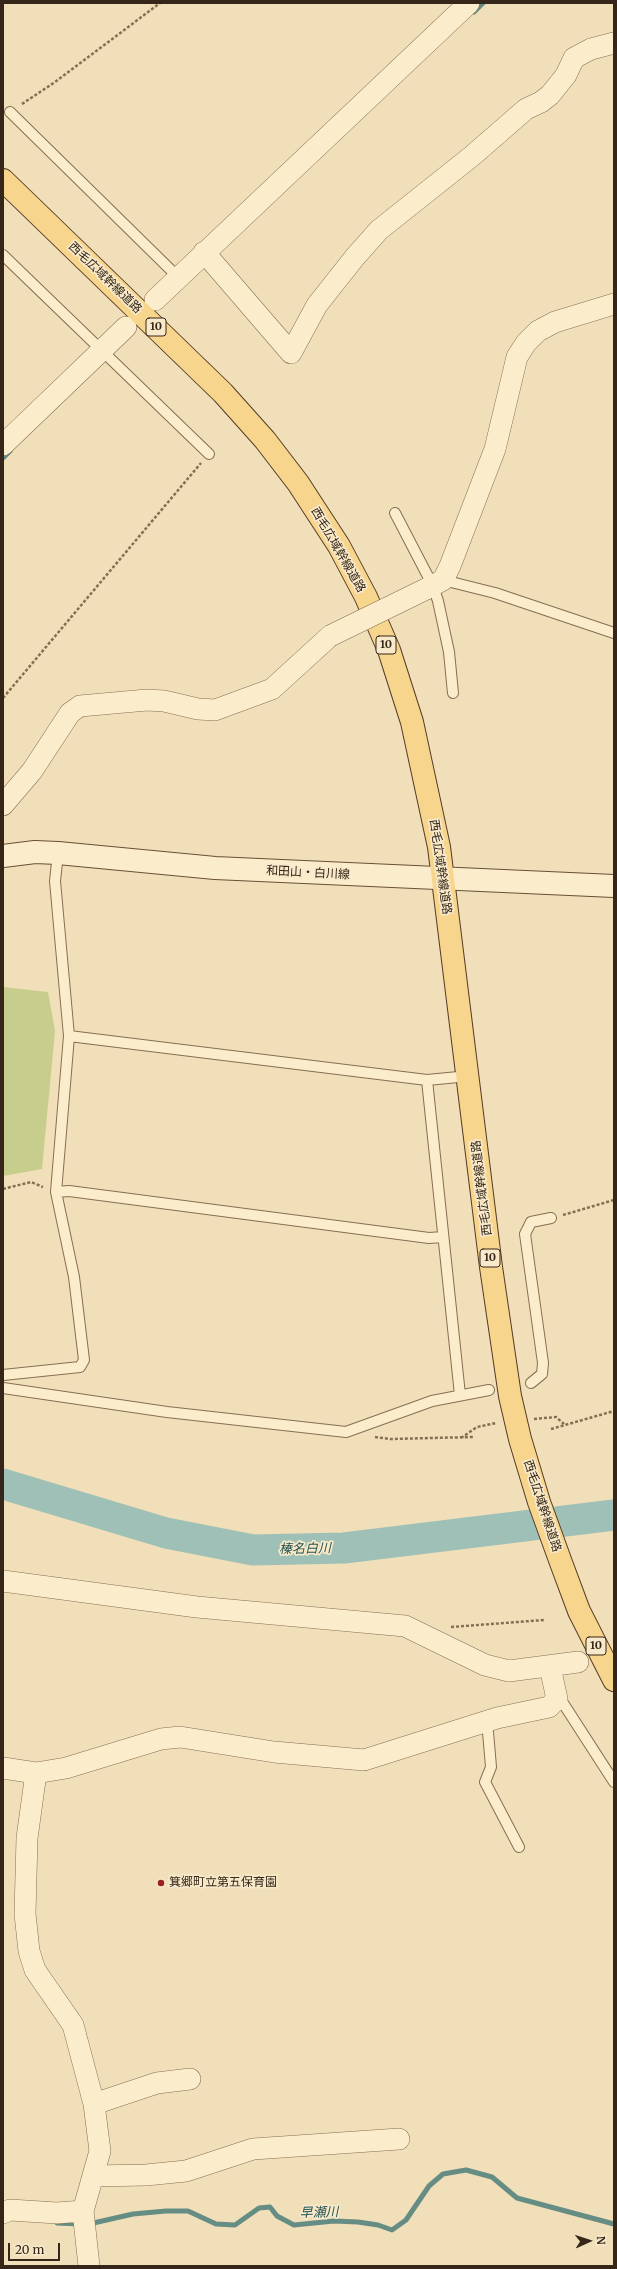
<!DOCTYPE html>
<meta charset="utf-8">
<style>
body{margin:0}
#map{position:relative;width:617px;height:2269px;overflow:hidden;background:#f0dfb9;font-family:Merriweather,serif}
canvas{display:block}
.frame{position:absolute;inset:0;border:4px solid #352619;pointer-events:none}
.north{position:absolute;left:569px;top:2221px;width:40px;height:40px;-webkit-text-stroke:3px #f7e9c9;paint-order:stroke;rotate:87deg;font-size:11px;font-weight:700;line-height:16px;text-align:center;color:#352619}
.north::after{content:'';display:block;margin:auto;width:14px;height:18px;background:#352619;clip-path:polygon(50% 0,100% 100%,50% 72%,0 100%)}
.scale{position:absolute;left:8px;top:2243px;width:52px;height:18px;box-sizing:border-box;border:2px solid #352619;border-top:0;padding-left:5px;font-size:12px;line-height:14px;white-space:nowrap;color:#352619;-webkit-text-stroke:3px #f7e9c9;paint-order:stroke}
</style>
<div id="map">
<canvas width="617" height="2269"></canvas>
<div class="frame"></div>
<div class="north">N</div>
<div class="scale">20 m</div>
</div>
<script>
const ctx = document.querySelector('canvas').getContext('2d');
ctx.lineJoin = 'round';
function paint(path, color) { ctx.fillStyle = color; ctx.fill(path, 'evenodd'); }
const poly = rows => new Path2D(rows.map(r => 'M' + r).join(''));
function trace(path, color, width, dash) { ctx.strokeStyle = color; ctx.lineWidth = width; ctx.lineCap = dash ? 'butt' : 'round'; ctx.setLineDash(dash || []); ctx.stroke(path); }
function drawText(font, color, halo, rows, align = 'center') {
  ctx.font = font + ' Merriweather,"Noto Sans JP",serif'; ctx.lineWidth = 3.5; ctx.setLineDash([]); ctx.textBaseline = 'middle'; ctx.strokeStyle = halo; ctx.fillStyle = color; for (const [text, x, y, turn = 0] of rows) {
    ctx.save(); ctx.translate(x, y); ctx.rotate((+turn || 0) * Math.PI / 180); ctx.textAlign = isNaN(turn) ? turn : align; if (halo) ctx.strokeText(text, 0, 0); ctx.fillText(text, 0, 0); ctx.restore();
  }
}
paint(poly([
 [3,987,48,992,55,1031,42,1169,3,1176]
]), '#c7ce8d');
trace(poly([
 [474,12,483,3],
 [3,458,10,451],
 [57,2223,81,2224],
 [89,2224,133,2214,166,2211,188,2211,216,2224,235,2225,259,2208,270,2207,277,2216,294,2225,334,2221,358,2222,378,2225,392,2230,406,2220,429,2186,443,2174,466,2170,492,2177,517,2198,614,2224]
]), '#668d83', 5);
trace(poly([
 [3,1484,166,1533,253,1550,344,1548,614,1515]
]), '#9ec0b6', 31);
const lane = poly([
 [10,112,179,278],
 [3,255,209,454],
 [395,513,433,586,438,601,449,652,453,693],
 [443,580,495,593,614,633],
 [58,853,55,881,69,1036,56,1192,69,1191,429,1238,443,1237],
 [69,1036,427,1080,469,1076],
 [427,1080,460,1395],
 [3,1375,80,1367,84,1360,74,1277,56,1192],
 [531,1383,542,1374,543,1363,525,1234,531,1222,551,1218],
 [3,1388,167,1412,346,1432,432,1401,489,1390],
 [557,1699,563,1703,614,1782],
 [485,1722,488,1732,491,1767,485,1782,519,1847]
]);
const street = poly([
 [204,252,291,353,317,305,355,257,379,230,472,156,526,109,541,102,550,95,566,75,574,58,591,49,614,43],
 [155,300,469,3],
 [3,445,126,327],
 [426,589,443,580,450,566,495,449,517,357,526,343,538,331,555,322,614,304],
 [3,805,32,771,70,713,80,706,147,700,164,701,198,709,215,710,272,689,330,636],
 [3,1581,197,1607,405,1626,485,1665,509,1671,578,1662],
 [3,1768,36,1773,66,1768,161,1739,180,1737,274,1752,364,1760,497,1718,549,1707,557,1699,550,1667],
 [36,1773,27,1838,25,1914,29,1951,35,1970,73,2025,94,2104,100,2151,83,2211,89,2266],
 [94,2104,157,2083,190,2079],
 [94,2176,146,2175,186,2171,253,2149,399,2139],
 [3,2213,10,2210,57,2213,83,2211]
]);
const secondary = poly([
 [3,856,35,852,58,853,215,868,614,886]
]);
const primary = poly([
 [3,180,223,393,265,440,298,483,339,546,366,597,389,650,412,722,439,847,491,1267,510,1396,520,1439,539,1502,560,1560,579,1611,614,1680]
]);
trace(lane, '#876e53', 12);
trace(street, '#876e53', 22);
trace(secondary, '#694f36', 24);
trace(primary, '#543c28', 24);
trace(poly([
 [22,104,55,82,160,3],
 [3,698,201,463],
 [3,1189,31,1182,43,1187],
 [563,1215,614,1200],
 [534,1419,556,1417,564,1424],
 [551,1429,614,1411],
 [375,1437,390,1439,474,1437],
 [461,1438,477,1427,496,1423],
 [451,1627,544,1620]
]), '#876e53', 2.5, [3, 2]);
trace(lane, '#fbedcc', 10);
trace(street, '#fbedcc', 21);
trace(secondary, '#fbedcc', 22);
trace(primary, '#f8d58c', 22);
const streetBridge = poly([
 [330,636,426,589]
]);
trace(streetBridge, '#876e53', 22, []);
trace(streetBridge, '#fbedcc', 21);
for (const [x, y, r, color] of [
 [161,1883,4,"#9a1f21"]
]) { const dot = new Path2D(); dot.arc(x, y, r, 0, 2 * Math.PI); ctx.fillStyle = color; ctx.fill(dot); trace(dot, '#f7e9c9', 1.5); }
for (const [x, y, w] of [
 [156,327,20],
 [386,645,20],
 [490,1258,20],
 [596,1646,20]
]) { const box = new Path2D(); box.roundRect(x - w / 2, y - 9, w, 18, 3); ctx.fillStyle = '#f7e9c9'; ctx.fill(box); trace(box, '#352619', 1); }
drawText('bold 11px', '#352619', null, [
 ["10",156,327],
 ["10",386,645],
 ["10",490,1258],
 ["10",596,1646]
]);
drawText('12px', '#352619', '#f7e9c9', [
 ["西毛広域幹線道路",105,278,44],
 ["西毛広域幹線道路",338,550,60],
 ["西毛広域幹線道路",440,867,82],
 ["和田山・白川線",308,873,3],
 ["西毛広域幹線道路",482,1188,-97],
 ["西毛広域幹線道路",542,1506,72]
]);
drawText('12px', '#352619', '#f7e9c9', [
 ["箕郷町立第五保育園",169,1883]
], 'left');
drawText('italic 13px', '#275653', '#f7e9c9', [
 ["榛名白川",305,1549,-1],
 ["早瀬川",319,2213,-2]
]);
</script>
